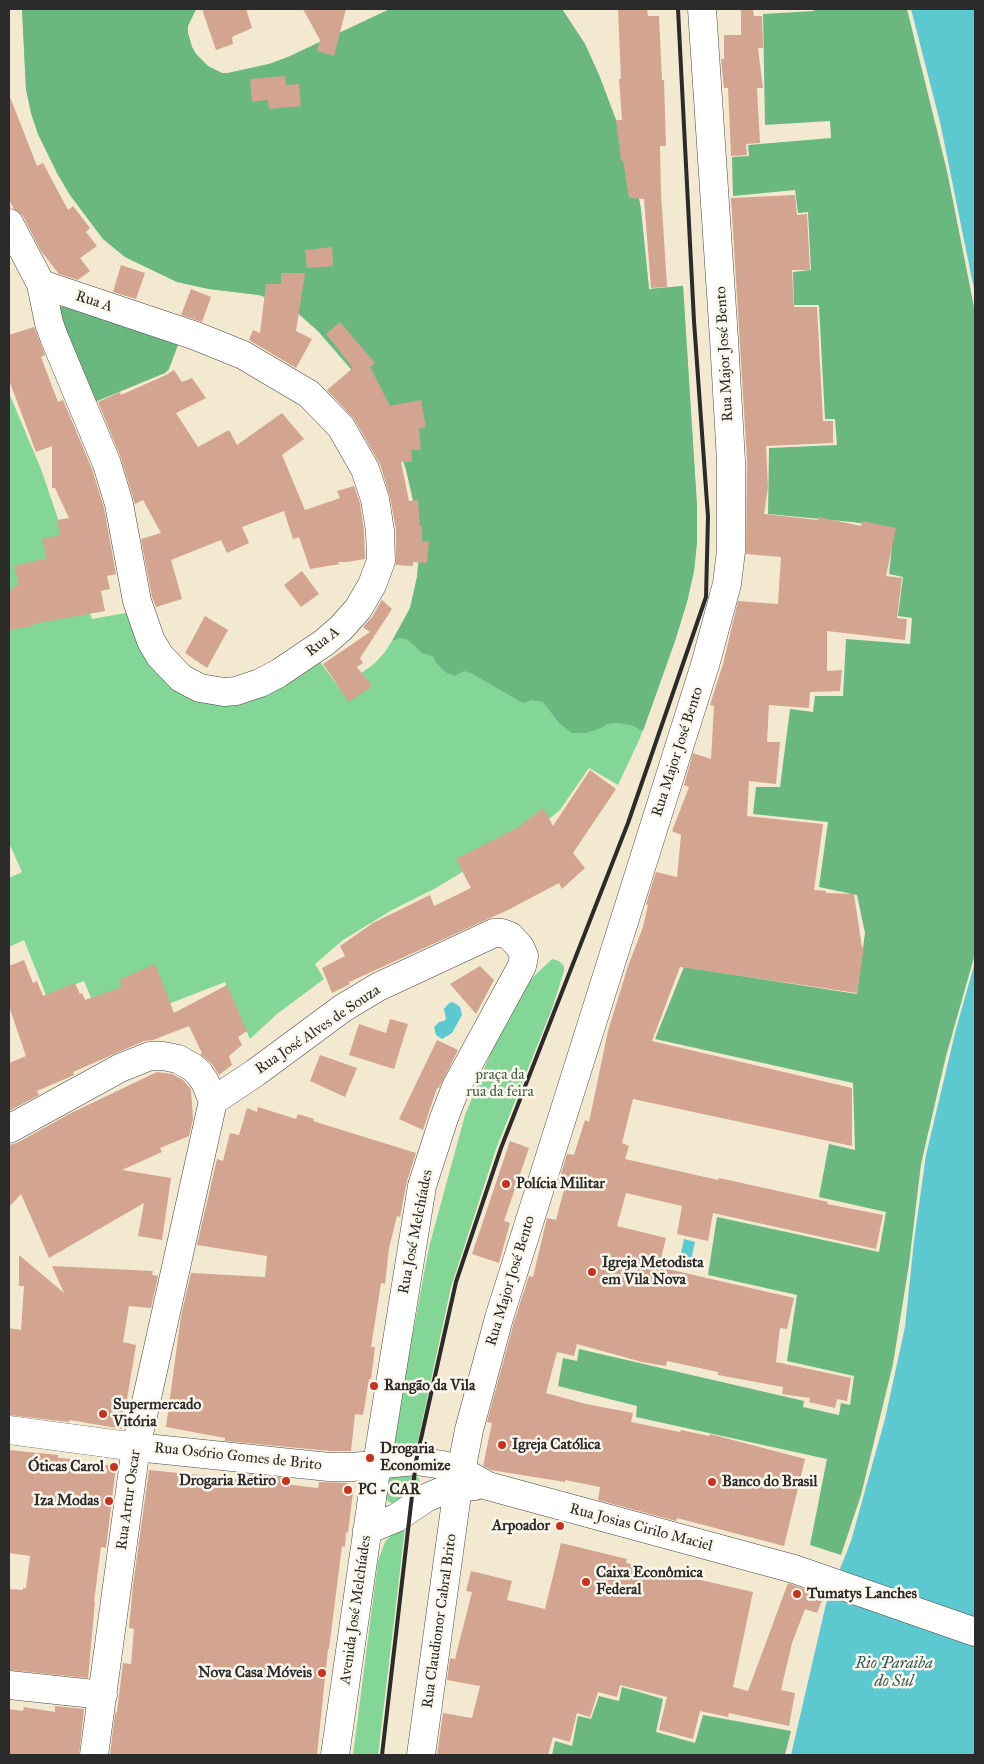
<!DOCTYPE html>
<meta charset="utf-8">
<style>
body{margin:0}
#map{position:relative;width:984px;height:1764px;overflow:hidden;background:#f3e9d1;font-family:"IM FELL Great Primer",serif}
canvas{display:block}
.frame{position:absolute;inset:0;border:10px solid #2b2b2b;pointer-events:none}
</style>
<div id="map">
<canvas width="984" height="1764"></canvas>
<div class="frame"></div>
</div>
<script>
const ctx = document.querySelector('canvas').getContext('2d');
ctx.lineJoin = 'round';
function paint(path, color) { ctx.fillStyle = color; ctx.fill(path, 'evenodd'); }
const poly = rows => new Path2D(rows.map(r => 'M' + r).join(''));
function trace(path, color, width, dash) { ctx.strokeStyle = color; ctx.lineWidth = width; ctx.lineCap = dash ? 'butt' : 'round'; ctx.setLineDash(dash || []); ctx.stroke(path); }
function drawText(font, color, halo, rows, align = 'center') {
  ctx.font = font + ' "IM FELL Great Primer",serif'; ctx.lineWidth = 5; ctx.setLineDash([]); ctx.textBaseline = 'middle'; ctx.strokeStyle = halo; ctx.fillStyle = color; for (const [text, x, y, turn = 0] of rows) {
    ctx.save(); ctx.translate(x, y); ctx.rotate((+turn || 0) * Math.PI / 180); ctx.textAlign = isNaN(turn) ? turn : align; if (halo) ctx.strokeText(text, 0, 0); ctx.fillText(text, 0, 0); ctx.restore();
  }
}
paint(poly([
 [22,9,196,9,188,26,188,33,192,47,196,54,208,66,222,73,228,73,269,64,288,57,390,9,562,9,585,44,599,75,621,133,635,176,641,210,649,289,683,286,697,506,697,542,694,571,687,602,675,641,640,738,618,785,589,768,560,810,543,824,434,889,392,910,343,940,315,964,324,979,277,1014,250,1039,225,982,104,1029,84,981,46,995,24,940,9,947,9,878,22,872,9,843,9,393,41,469,92,619,131,612,185,690,318,659,340,689,375,663,385,652,403,623,410,608,414,592,417,577,420,533,412,491,399,448,357,376,308,320,285,304,259,295,209,289,177,282,125,257,103,239,70,195,57,173,38,134,31,113,26,89],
 [552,959,559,961,564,966,564,971,553,1006,496,1149,451,1287,417,1445,414,1448,395,1450,392,1446,429,1247,465,1115,497,1038,529,981],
 [398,1469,413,1472,419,1479,421,1488,393,1504,388,1501,384,1494,385,1479],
 [406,1520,378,1755,353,1755,378,1561,385,1542]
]), '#84d697');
paint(poly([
 [22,9,196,9,188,26,188,33,192,47,196,54,208,66,222,73,228,73,269,64,288,57,390,9,562,9,585,44,599,75,621,133,635,176,641,210,649,289,683,286,697,506,697,542,694,571,687,602,675,641,643,731,631,725,617,723,607,724,601,728,586,733,572,733,560,724,543,702,532,700,523,703,471,673,464,671,455,676,447,673,436,663,434,657,422,653,408,640,400,638,392,641,410,608,417,577,420,552,420,533,406,469,399,448,357,376,319,332,295,311,285,304,259,295,209,289,177,282,125,257,103,239,70,195,57,173,38,134,31,113,26,89],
 [814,9,907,9,947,171,975,312,975,954,946,1056,921,1164,909,1264,893,1364,861,1495,841,1555,810,1545,827,1459,636,1417,637,1406,558,1386,563,1358,577,1361,579,1349,804,1401,803,1407,839,1415,841,1403,850,1405,854,1376,787,1361,797,1295,708,1275,717,1217,879,1252,886,1212,819,1197,829,1144,855,1150,853,1083,655,1039,684,967,857,994,865,933,857,895,819,887,828,822,753,814,756,787,780,787,790,709,813,712,815,696,843,696,846,639,910,644,912,618,898,616,903,577,889,574,894,528,852,522,768,514,769,448,837,445,835,419,825,419,819,305,794,305,793,272,811,270,808,212,798,213,795,190,733,196,732,157,749,156,748,145,831,138,830,121,765,125,763,14,814,11],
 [65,306,178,345,169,369,165,373,148,380,90,404,55,308],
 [622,1687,663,1699,656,1732,695,1743,703,1715,791,1731,785,1755,552,1755,555,1741,572,1746,578,1716,591,1719,599,1696,619,1701]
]), '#6bb780');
paint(poly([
 [911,9,975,9,975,294,940,122],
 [975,962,975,1755,791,1755,826,1604,851,1541,885,1419,905,1327,914,1241,926,1155,956,1029],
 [453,1002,460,1007,462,1015,452,1033,442,1039,436,1035,434,1027,439,1022,444,1021,446,1019,444,1009,449,1003],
 [684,1239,695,1242,690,1265,679,1263]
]), '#5bc9cf');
paint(poly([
 [202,9,246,9,252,28,232,37,233,44,216,50],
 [303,9,346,9,334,56,317,51,320,40],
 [618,9,647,9,648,16,659,16,662,80,664,80,666,146,660,146,661,193,667,287,651,288,644,199,629,198,623,161,621,161,616,120,622,120,619,79,621,79],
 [741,9,753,9,754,16,762,16,763,48,758,48,763,88,757,88,760,143,746,144,747,155,731,156,728,88,724,88,721,59,724,59,724,35,741,35],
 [285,76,286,85,299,84,301,106,269,109,268,100,252,102,250,79],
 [9,97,10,97,37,166,43,163,68,210,73,206,90,228,86,232,97,246,80,258,90,271,78,280,59,274,41,251,23,216,14,209,9,200],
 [795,195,797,215,807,214,810,270,792,270,794,307,817,307,823,421,833,421,833,443,766,446,768,487,764,514,818,520,818,517,861,526,862,521,896,528,886,576,902,578,897,618,907,619,905,640,827,631,827,671,842,670,840,691,810,692,809,708,769,705,767,742,780,742,776,784,749,781,747,816,823,824,814,890,826,891,826,893,854,894,862,947,864,947,857,993,680,967,652,1041,852,1088,852,1146,633,1099,622,1143,629,1146,625,1159,718,1180,719,1178,828,1202,827,1204,883,1215,876,1249,713,1213,708,1241,677,1234,682,1206,626,1193,617,1226,666,1238,659,1267,794,1298,787,1329,780,1328,776,1362,851,1378,847,1401,837,1399,835,1408,809,1402,810,1398,782,1394,783,1387,718,1375,718,1372,667,1361,666,1366,642,1362,577,1344,574,1356,557,1352,546,1393,586,1404,633,1413,631,1422,680,1432,681,1430,709,1436,710,1434,805,1459,784,1546,677,1518,676,1521,598,1500,600,1487,565,1480,565,1482,491,1470,483,1466,492,1423,487,1422,514,1322,529,1276,533,1277,547,1218,556,1220,565,1186,558,1184,567,1154,574,1155,585,1120,589,1122,608,1031,628,966,643,927,648,905,646,904,656,872,677,877,681,835,672,831,689,787,684,785,693,753,711,759,714,706,710,705,723,664,738,601,778,604,781,557,746,554,747,460,731,198],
 [332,247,333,266,307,268,305,250],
 [121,265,145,273,136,299,113,292],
 [281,273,305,273,296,331,312,339,296,368,249,340,253,330,260,333,266,284,281,284],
 [191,289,211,297,202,322,181,315],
 [340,322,375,363,370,367,390,406,421,400,426,427,419,428,421,450,411,450,412,462,401,462,409,501,418,500,420,526,422,526,422,541,429,542,427,563,413,562,413,566,396,565,396,530,390,497,380,464,354,419,327,390,353,368,326,334],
 [34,327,45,355,41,357,58,402,63,400,92,469,104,508,116,574,107,576,110,589,101,591,105,611,33,624,33,626,9,630,9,591,14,590,14,586,19,586,14,566,47,558,42,539,60,535,57,520,69,518,55,488,52,488,52,446,36,452,9,380,9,335],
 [174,370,182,382,192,378,206,398,176,413,198,447,229,430,237,445,282,413,304,439,282,455,305,510,340,498,337,491,354,486,360,503,364,532,365,559,347,562,337,562,340,564,310,569,299,537,293,539,284,511,242,527,249,543,227,553,221,540,171,560,182,599,156,607,152,597,141,539,161,533,143,500,135,504,121,458,98,402,120,392,121,395,166,375],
 [302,571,319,594,301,607,284,585],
 [382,600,392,609,360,658,363,663,357,667,372,686,349,702,323,664,370,632,363,627,372,617],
 [205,616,228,630,207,668,185,653],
 [590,770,616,789,573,853,585,868,562,889,559,883,510,909,349,982,350,984,332,993,322,968,345,956,340,946,373,923,430,895,434,906,471,888,456,859,519,827,543,808,553,826],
 [24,960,33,983,37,981,43,996,75,983,80,994,82,993,85,1000,122,987,119,980,155,964,174,1013,227,985,247,1031,238,1037,242,1045,229,1056,232,1065,219,1075,212,1064,200,1054,202,1053,189,1026,153,1040,144,1041,73,1072,74,1075,37,1091,39,1095,9,1111,9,1063,26,1056,9,1006,9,966],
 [480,966,494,980,476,1014,450,984],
 [390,1019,408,1024,394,1069,349,1055,359,1024,386,1033],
 [437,1040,458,1050,439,1088,437,1088,423,1130,399,1119],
 [320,1055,357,1068,345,1097,310,1081],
 [157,1072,172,1074,183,1080,191,1089,193,1119,189,1136,160,1148,162,1152,122,1170,171,1178,162,1240,138,1236,144,1203,49,1258,21,1194,9,1207,9,1145,17,1143,71,1113],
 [258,1107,296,1119,298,1114,314,1119,313,1121,416,1153,407,1181,400,1217,397,1216,389,1248,385,1284,381,1283,371,1347,375,1347,371,1379,369,1379,363,1415,355,1414,351,1451,330,1451,225,1441,225,1438,166,1427,181,1316,191,1273,265,1277,267,1256,197,1245,217,1159,223,1161,230,1133,239,1135,247,1108,257,1112],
 [510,1141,529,1148,504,1221,510,1223,499,1263,472,1254],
 [19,1255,64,1293,52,1266,153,1271,152,1275,158,1276,151,1308,129,1306,123,1342,136,1345,122,1429,70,1420,69,1422,9,1415,9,1328,21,1330,24,1286,19,1286],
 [9,1450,58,1455,58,1458,75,1459,75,1461,116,1466,106,1548,101,1547,94,1602,95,1602,88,1678,9,1670,9,1589,23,1590,23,1588,26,1588,30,1556,9,1553],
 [149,1470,248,1480,249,1474,285,1478,284,1484,318,1488,319,1482,348,1483,347,1491,353,1492,348,1533,346,1532,345,1547,342,1546,329,1649,328,1649,317,1755,110,1755,115,1713,117,1712,123,1663,131,1664,134,1629,129,1628,133,1585],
 [561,1543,627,1559,626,1563,753,1592,733,1687,748,1691,788,1583,824,1596,817,1613,805,1609,792,1643,781,1690,795,1693,789,1726,729,1713,728,1717,700,1711,693,1739,659,1730,667,1697,620,1685,617,1697,598,1692,590,1717,577,1713,570,1742,553,1737,548,1755,437,1755,443,1713,472,1718,480,1686,447,1680,450,1658,455,1659,472,1592,466,1591,471,1571,512,1581,507,1600,545,1609],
 [55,1706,84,1709,79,1755,9,1755,9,1709,23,1711,24,1707,55,1712]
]), '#d3a490');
const minor = poly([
 [9,223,41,284,49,323,54,337,107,464,119,504,137,601,151,641,160,656,181,678,192,684,200,688,224,692,236,691,260,683,279,673,325,642,341,628,358,609,372,585,381,561,380,531,375,499,365,469,341,427,309,394,243,355,196,336,41,284],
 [213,1101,255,1073,343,1008,378,987,494,933,502,933,510,936,520,947,524,956,522,966,456,1087,444,1118,422,1186,377,1464,335,1755],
 [9,1129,120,1068,150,1056,163,1056,178,1059,192,1067,199,1073,205,1082,213,1101,136,1447,94,1755],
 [9,1430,136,1447,329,1467,352,1467,416,1461,443,1465,461,1471,488,1486,794,1569,975,1632],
 [367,1530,396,1518,426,1498,442,1491,458,1487,475,1486],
 [9,1685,103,1695],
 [421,1755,458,1487,469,1430,499,1318,705,665,727,584,731,551,731,461,724,339,702,9]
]);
trace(minor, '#494844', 29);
trace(minor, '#fff', 28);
trace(poly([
 [382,1755,416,1461,456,1282,501,1148,628,823,706,597,708,517,694,321,678,9]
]), '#2b2b2b', 4);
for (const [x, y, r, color] of [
 [506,1184,5,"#c8321e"],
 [592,1272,5,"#c8321e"],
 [374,1386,5,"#c8321e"],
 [103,1414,5,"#c8321e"],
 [502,1445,5,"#c8321e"],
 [370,1458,5,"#c8321e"],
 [114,1467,5,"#c8321e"],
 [286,1481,5,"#c8321e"],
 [712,1482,5,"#c8321e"],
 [348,1490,5,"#c8321e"],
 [109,1501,5,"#c8321e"],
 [560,1526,5,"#c8321e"],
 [586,1582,5,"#c8321e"],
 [797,1594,5,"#c8321e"],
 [322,1673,5,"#c8321e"]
]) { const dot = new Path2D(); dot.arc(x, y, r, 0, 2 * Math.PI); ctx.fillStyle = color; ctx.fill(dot); trace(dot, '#fbf7ec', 2); }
drawText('15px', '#2b2b2b', '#fbf7ec', [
 ["Rua A",94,302,18],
 ["Rua Major José Bento",725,354,-93],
 ["Rua A",323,642,-38],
 ["Rua Major José Bento",678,752,-72],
 ["Rua José Alves de Souza",318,1030,-34],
 ["Rua José Melchíades",416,1232,-79],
 ["Rua Major José Bento",511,1281,-73],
 ["Rua Osório Gomes de Brito",238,1457,6],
 ["Rua Artur Oscar",129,1500,-82],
 ["Rua Josias Cirilo Maciel",641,1528,15],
 ["Avenida José Melchíades",356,1610,-82],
 ["Rua Claudionor Cabral Brito",440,1621,-82]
]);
drawText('15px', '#465e4b', '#fbf7ec', [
 ["praça da",500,1075],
 ["rua da feira",500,1092]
]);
drawText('bold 15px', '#2b2b2b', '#fbf7ec', [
 ["Polícia Militar",516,1184],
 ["Igreja Metodista",602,1263],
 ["em Vila Nova",602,1280],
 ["Rangão da Vila",384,1386],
 ["Supermercado",113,1405],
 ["Vitória",113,1422],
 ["Igreja Católica",512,1445],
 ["Drogaria",380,1449],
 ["Economize",380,1466],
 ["Óticas Carol",104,1467,"right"],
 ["Drogaria Retiro",276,1481,"right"],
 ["Banco do Brasil",722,1482],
 ["PC - CAR",358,1490],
 ["Iza Modas",99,1501,"right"],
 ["Arpoador",550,1526,"right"],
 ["Caixa Econômica",596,1573],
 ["Federal",596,1590],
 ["Tumatys Lanches",807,1594],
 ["Nova Casa Móveis",312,1673,"right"]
], 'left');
drawText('italic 16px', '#395a5c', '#fbf7ec', [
 ["Rio Paraiba",894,1664],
 ["do Sul",894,1682]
]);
</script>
